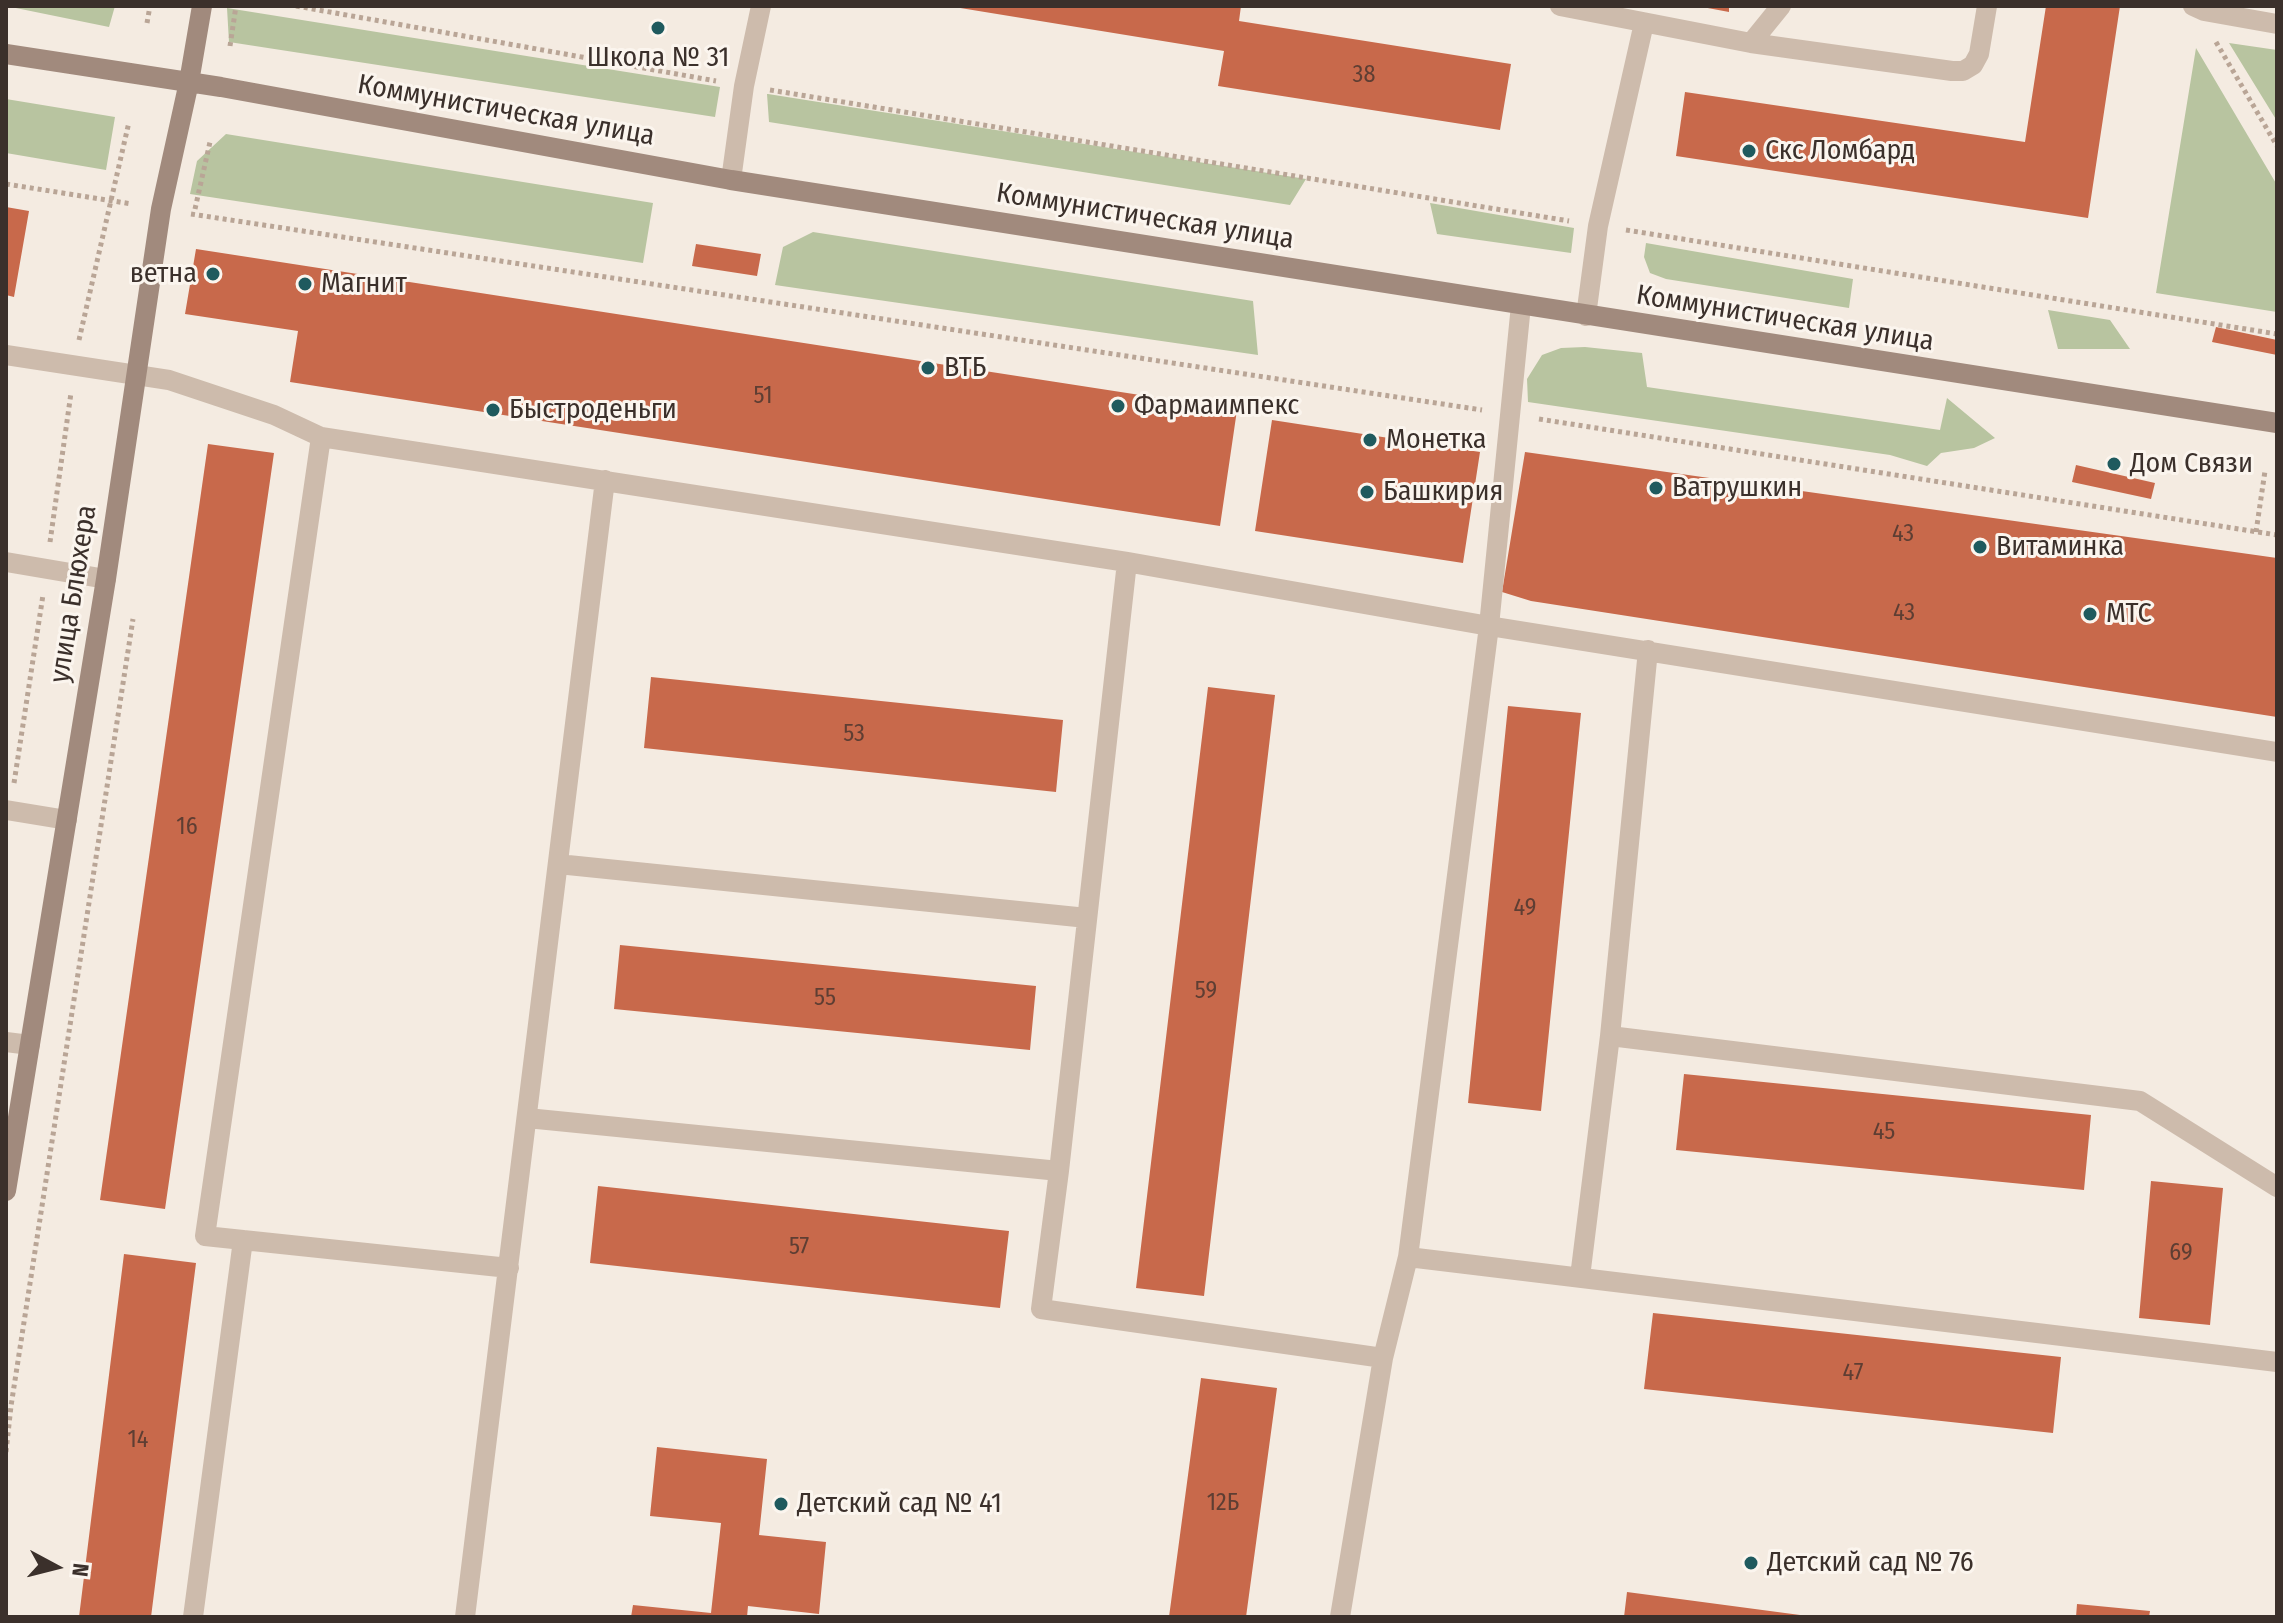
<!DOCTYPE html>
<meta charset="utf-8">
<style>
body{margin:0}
#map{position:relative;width:2283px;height:1623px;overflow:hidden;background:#f4ebe1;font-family:"Fira Sans Condensed",sans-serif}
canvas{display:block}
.frame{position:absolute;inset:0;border:8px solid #3b302b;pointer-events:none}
.north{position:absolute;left:16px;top:1527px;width:80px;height:80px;-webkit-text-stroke:6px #fbf5ee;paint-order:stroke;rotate:97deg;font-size:22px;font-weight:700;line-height:32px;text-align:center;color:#3b302b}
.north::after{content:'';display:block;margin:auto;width:28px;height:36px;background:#3b302b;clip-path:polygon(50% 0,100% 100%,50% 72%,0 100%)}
</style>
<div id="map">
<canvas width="2283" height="1623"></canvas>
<div class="frame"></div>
<div class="north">N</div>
</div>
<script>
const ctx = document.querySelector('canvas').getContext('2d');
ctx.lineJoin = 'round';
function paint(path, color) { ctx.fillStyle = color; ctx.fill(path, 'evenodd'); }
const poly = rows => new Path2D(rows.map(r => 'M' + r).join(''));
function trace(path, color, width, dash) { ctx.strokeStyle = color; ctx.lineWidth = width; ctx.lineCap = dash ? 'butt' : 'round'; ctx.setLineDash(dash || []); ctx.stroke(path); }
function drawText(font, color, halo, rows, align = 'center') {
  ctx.font = font + ' "Fira Sans Condensed",sans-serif'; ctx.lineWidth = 6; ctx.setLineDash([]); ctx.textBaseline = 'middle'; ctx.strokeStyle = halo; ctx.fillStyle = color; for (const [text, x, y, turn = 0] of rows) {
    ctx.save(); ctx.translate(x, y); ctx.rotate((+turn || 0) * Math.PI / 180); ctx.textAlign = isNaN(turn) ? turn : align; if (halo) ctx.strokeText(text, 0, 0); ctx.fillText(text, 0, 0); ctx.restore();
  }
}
paint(poly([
 [6,6,115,6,109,27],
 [227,8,720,87,715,117,229,42],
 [2229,43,2277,50,2277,121],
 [2196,48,2277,185,2277,312,2156,293],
 [767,94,768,94,1306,179,1290,205,769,122],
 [6,99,115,117,106,170,6,153],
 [226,134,653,203,643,263,190,194,197,161],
 [1430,203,1574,228,1571,253,1437,234],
 [813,232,1253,301,1258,355,775,285,783,247],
 [1646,243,1853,279,1849,308,1666,279,1650,273,1644,257],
 [2048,310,2110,320,2130,349,2058,349],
 [1585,347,1642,353,1647,387,1940,430,1947,398,1995,438,1974,448,1941,453,1927,466,1890,455,1528,402,1527,379,1542,355,1561,348]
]), '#b8c4a0');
paint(poly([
 [948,6,1241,6,1239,21,1511,64,1500,130,1218,86,1224,51],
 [1697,6,1729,6,1729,12],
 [2046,6,2120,6,2088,218,1676,156,1685,92,2025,142],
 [6,207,29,211,14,297,6,295],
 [696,244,761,254,757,276,692,266],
 [196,249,1237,410,1220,526,290,382,298,331,185,314],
 [2216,327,2277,340,2277,355,2212,342],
 [1272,420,1480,452,1463,563,1255,531],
 [208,444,274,453,165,1209,100,1200],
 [1525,452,2277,558,2277,717,1531,601,1502,592],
 [2076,465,2155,483,2151,499,2072,482],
 [651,677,1063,720,1056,792,644,748],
 [1208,687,1275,695,1204,1296,1136,1288],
 [1508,706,1581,713,1541,1111,1468,1103],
 [620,945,1036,986,1030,1050,614,1009],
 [1684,1074,2091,1115,2084,1190,1676,1150],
 [2151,1181,2223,1188,2210,1325,2139,1318],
 [598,1186,1009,1231,1000,1308,590,1263],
 [124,1254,196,1263,151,1617,79,1617],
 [1653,1313,2061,1357,2053,1433,1644,1389],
 [1201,1378,1277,1388,1246,1617,1169,1617],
 [657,1447,767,1459,759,1535,826,1542,819,1614,748,1606,747,1617,631,1617,633,1605,711,1613,721,1523,650,1516],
 [1627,1592,1800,1615,1800,1617,1624,1617],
 [2077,1604,2150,1611,2149,1617,2076,1617]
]), '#c8694b');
trace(poly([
 [296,6,716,81],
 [147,23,150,6],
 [2216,42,2277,146],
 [230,46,236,6],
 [770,90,1569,221],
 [6,184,132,204],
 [195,209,210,142],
 [191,214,1482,410],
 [1626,230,2277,334],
 [79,340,129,122],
 [1539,419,2277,535],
 [2256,532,2265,471],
 [50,542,71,393],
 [14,783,43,595],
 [6,1452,11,1406,133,619]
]), '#b9a596', 5, [4, 4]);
trace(poly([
 [1560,6,1751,43,1952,71,1963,71,1973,65,1979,54,1987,6],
 [2193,6,2204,11,2277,24],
 [1751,43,1781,6],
 [731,180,744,86,761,6],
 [1521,305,1489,626,2277,752],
 [1586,316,1598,226,1644,23],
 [6,355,169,380,274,415,321,437,1127,562,1489,626,1408,1257,1383,1358,1340,1617],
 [321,437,205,1236,509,1268],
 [6,562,106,579],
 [1648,650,1610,1036,2140,1101,2277,1187],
 [6,810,67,820],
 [558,864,1087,918],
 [6,1042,30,1045],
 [527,1118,1059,1171,1127,562],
 [1059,1171,1041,1309,1383,1358],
 [1408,1257,2277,1362],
 [1580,1277,1610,1036],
 [193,1617,243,1240],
 [465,1617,605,480]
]), '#cdbbac', 20);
trace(poly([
 [6,54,221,87,731,180,2277,423],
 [6,1191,106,579,161,209,189,82,202,6]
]), '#a18a7d', 20);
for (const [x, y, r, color] of [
 [658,28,8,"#1f5a5e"],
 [1749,151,8,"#1f5a5e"],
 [213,274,8,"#1f5a5e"],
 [305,284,8,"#1f5a5e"],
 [928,368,8,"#1f5a5e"],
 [1118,406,8,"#1f5a5e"],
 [493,410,8,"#1f5a5e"],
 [1370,440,8,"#1f5a5e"],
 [2114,464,8,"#1f5a5e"],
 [1656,488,8,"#1f5a5e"],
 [1367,492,8,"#1f5a5e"],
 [1980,547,8,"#1f5a5e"],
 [2090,614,8,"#1f5a5e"],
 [781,1504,8,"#1f5a5e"],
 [1751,1563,8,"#1f5a5e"]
]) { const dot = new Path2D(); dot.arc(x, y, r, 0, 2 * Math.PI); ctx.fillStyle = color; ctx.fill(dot); trace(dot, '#fbf5ee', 3); }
drawText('24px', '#5e3e33', null, [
 ["38",1364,75],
 ["51",763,396],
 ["43",1903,534],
 ["43",1904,613],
 ["53",854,734],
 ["16",187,827],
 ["49",1525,908],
 ["59",1206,991],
 ["55",825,998],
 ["45",1884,1132],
 ["57",799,1247],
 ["69",2181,1253],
 ["47",1853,1373],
 ["14",138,1440],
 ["12Б",1223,1503]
]);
drawText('28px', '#3b302b', '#fbf5ee', [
 ["Школа № 31",658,58,"center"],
 ["Скс Ломбард",1765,151],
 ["ветна",197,274,"right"],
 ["Магнит",321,284],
 ["ВТБ",944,368],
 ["Фармаимпекс",1134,406],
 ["Быстроденьги",509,410],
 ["Монетка",1386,440],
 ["Дом Связи",2130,464],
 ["Ватрушкин",1672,488],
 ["Башкирия",1383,492],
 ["Витаминка",1996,547],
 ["МТС",2106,614],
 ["Детский сад № 41",797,1504],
 ["Детский сад № 76",1767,1563]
], 'left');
drawText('28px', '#3b302b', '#fbf5ee', [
 ["Коммунистическая улица",506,111,10],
 ["Коммунистическая улица",1145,217,9],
 ["Коммунистическая улица",1785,319,9],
 ["улица Блюхера",74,594,-81]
]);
</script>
